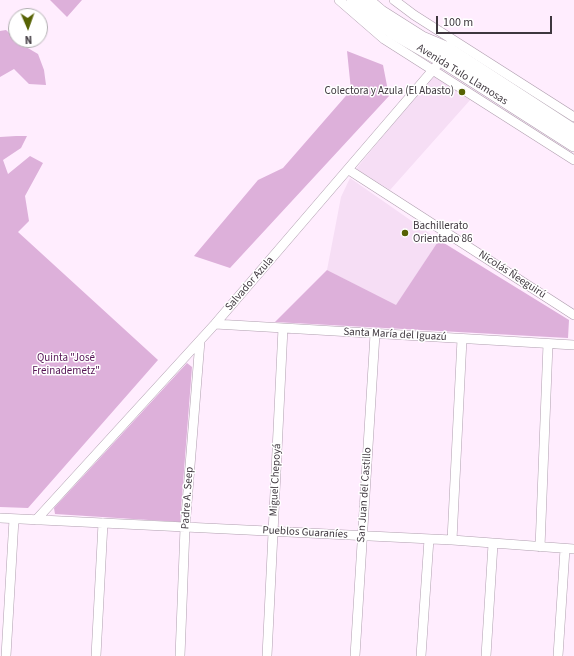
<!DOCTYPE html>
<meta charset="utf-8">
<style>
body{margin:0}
#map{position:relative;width:574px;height:656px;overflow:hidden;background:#ffedfe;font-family:"Source Sans 3",sans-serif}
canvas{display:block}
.north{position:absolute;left:8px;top:8px;width:40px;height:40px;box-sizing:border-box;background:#fff;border:1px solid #b2afb2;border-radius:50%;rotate:178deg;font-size:11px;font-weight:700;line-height:16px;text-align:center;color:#3e373e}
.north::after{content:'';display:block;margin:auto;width:14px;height:18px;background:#566203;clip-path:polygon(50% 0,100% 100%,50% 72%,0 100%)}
.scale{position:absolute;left:436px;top:16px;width:116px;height:18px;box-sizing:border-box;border:2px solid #3e373e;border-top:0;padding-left:5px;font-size:12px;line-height:14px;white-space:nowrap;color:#3e373e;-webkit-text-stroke:3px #fff;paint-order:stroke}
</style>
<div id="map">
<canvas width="574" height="656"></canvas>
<div class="north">N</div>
<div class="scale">100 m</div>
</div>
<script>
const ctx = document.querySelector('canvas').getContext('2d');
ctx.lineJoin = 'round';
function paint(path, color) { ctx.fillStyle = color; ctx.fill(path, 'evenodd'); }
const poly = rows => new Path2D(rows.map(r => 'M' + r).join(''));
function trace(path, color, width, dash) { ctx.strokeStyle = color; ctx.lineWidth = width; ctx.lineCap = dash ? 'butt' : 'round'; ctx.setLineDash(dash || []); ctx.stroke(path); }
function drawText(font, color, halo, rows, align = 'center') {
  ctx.font = font + ' "Source Sans 3",sans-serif'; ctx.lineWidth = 3; ctx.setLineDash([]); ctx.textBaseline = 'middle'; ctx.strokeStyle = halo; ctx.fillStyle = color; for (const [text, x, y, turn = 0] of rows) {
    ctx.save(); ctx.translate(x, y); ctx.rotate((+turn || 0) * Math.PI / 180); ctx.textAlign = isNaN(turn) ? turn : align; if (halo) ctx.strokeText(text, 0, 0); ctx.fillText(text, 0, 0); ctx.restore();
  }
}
paint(poly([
 [433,75,471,99,390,190,356,169],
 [350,178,439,240,396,306,327,270,341,197]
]), '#f6def5');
paint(poly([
 [50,0,82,0,67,17],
 [6,30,21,44,38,54,44,70,46,85,29,84,14,69,0,77,0,31],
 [347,51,383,65,389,96,230,268,194,256,258,180,283,168,351,90],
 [16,136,27,136,21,148,3,160,8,174,30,156,43,163,25,196,29,221,18,232,158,360,28,508,0,507,0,137],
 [439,240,569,320,568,338,275,322,327,270,396,305],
 [187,363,192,367,180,522,55,514,54,508]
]), '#ddb0da');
const minor = poly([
 [339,0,384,39,574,160],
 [394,0,414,15,574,117],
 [349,170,574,315],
 [215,324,574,345],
 [0,518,452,540,574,549],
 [36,520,215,324,433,70,441,60,453,40],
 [452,540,462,339],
 [540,547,548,344],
 [6,656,14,519],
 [96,656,103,523],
 [180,656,185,528,200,341],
 [267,656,283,328],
 [355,656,375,334],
 [421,656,429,539],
 [486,656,493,544],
 [558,656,565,549]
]);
const highway = poly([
 [353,0,392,32,441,60,574,145],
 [367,0,381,12,422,38,448,49,574,131]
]);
trace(minor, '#b09faf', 10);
trace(highway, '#b09faf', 14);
trace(minor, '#fff', 9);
trace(highway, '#fff', 13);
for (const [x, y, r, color] of [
 [462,92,4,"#566203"],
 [405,233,4,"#566203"]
]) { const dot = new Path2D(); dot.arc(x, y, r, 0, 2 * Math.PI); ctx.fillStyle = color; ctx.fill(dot); trace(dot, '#fff', 1.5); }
drawText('11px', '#3e373e', '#fff', [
 ["Avenida Tulo Llamosas",462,75,32],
 ["Nicolás Ñeeguirú",512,275,33],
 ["Salvador Azula",250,284,-49],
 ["Santa María del Iguazú",395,335,3],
 ["Miguel Chepoyá",276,480,-87],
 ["San Juan del Castillo",365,495,-86],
 ["Padre A. Seep",188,498,-86],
 ["Pueblos Guaraníes",305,533,3]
]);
drawText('11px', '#3e373e', '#fff', [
 ["Colectora y Azula (El Abasto)",454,92],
 ["Bachillerato",413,227,"left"],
 ["Orientado 86",413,240,"left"]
], 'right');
drawText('11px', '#551455', '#fff', [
 ["Quinta \"José",66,359],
 ["Freinademetz\"",66,372]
]);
</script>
